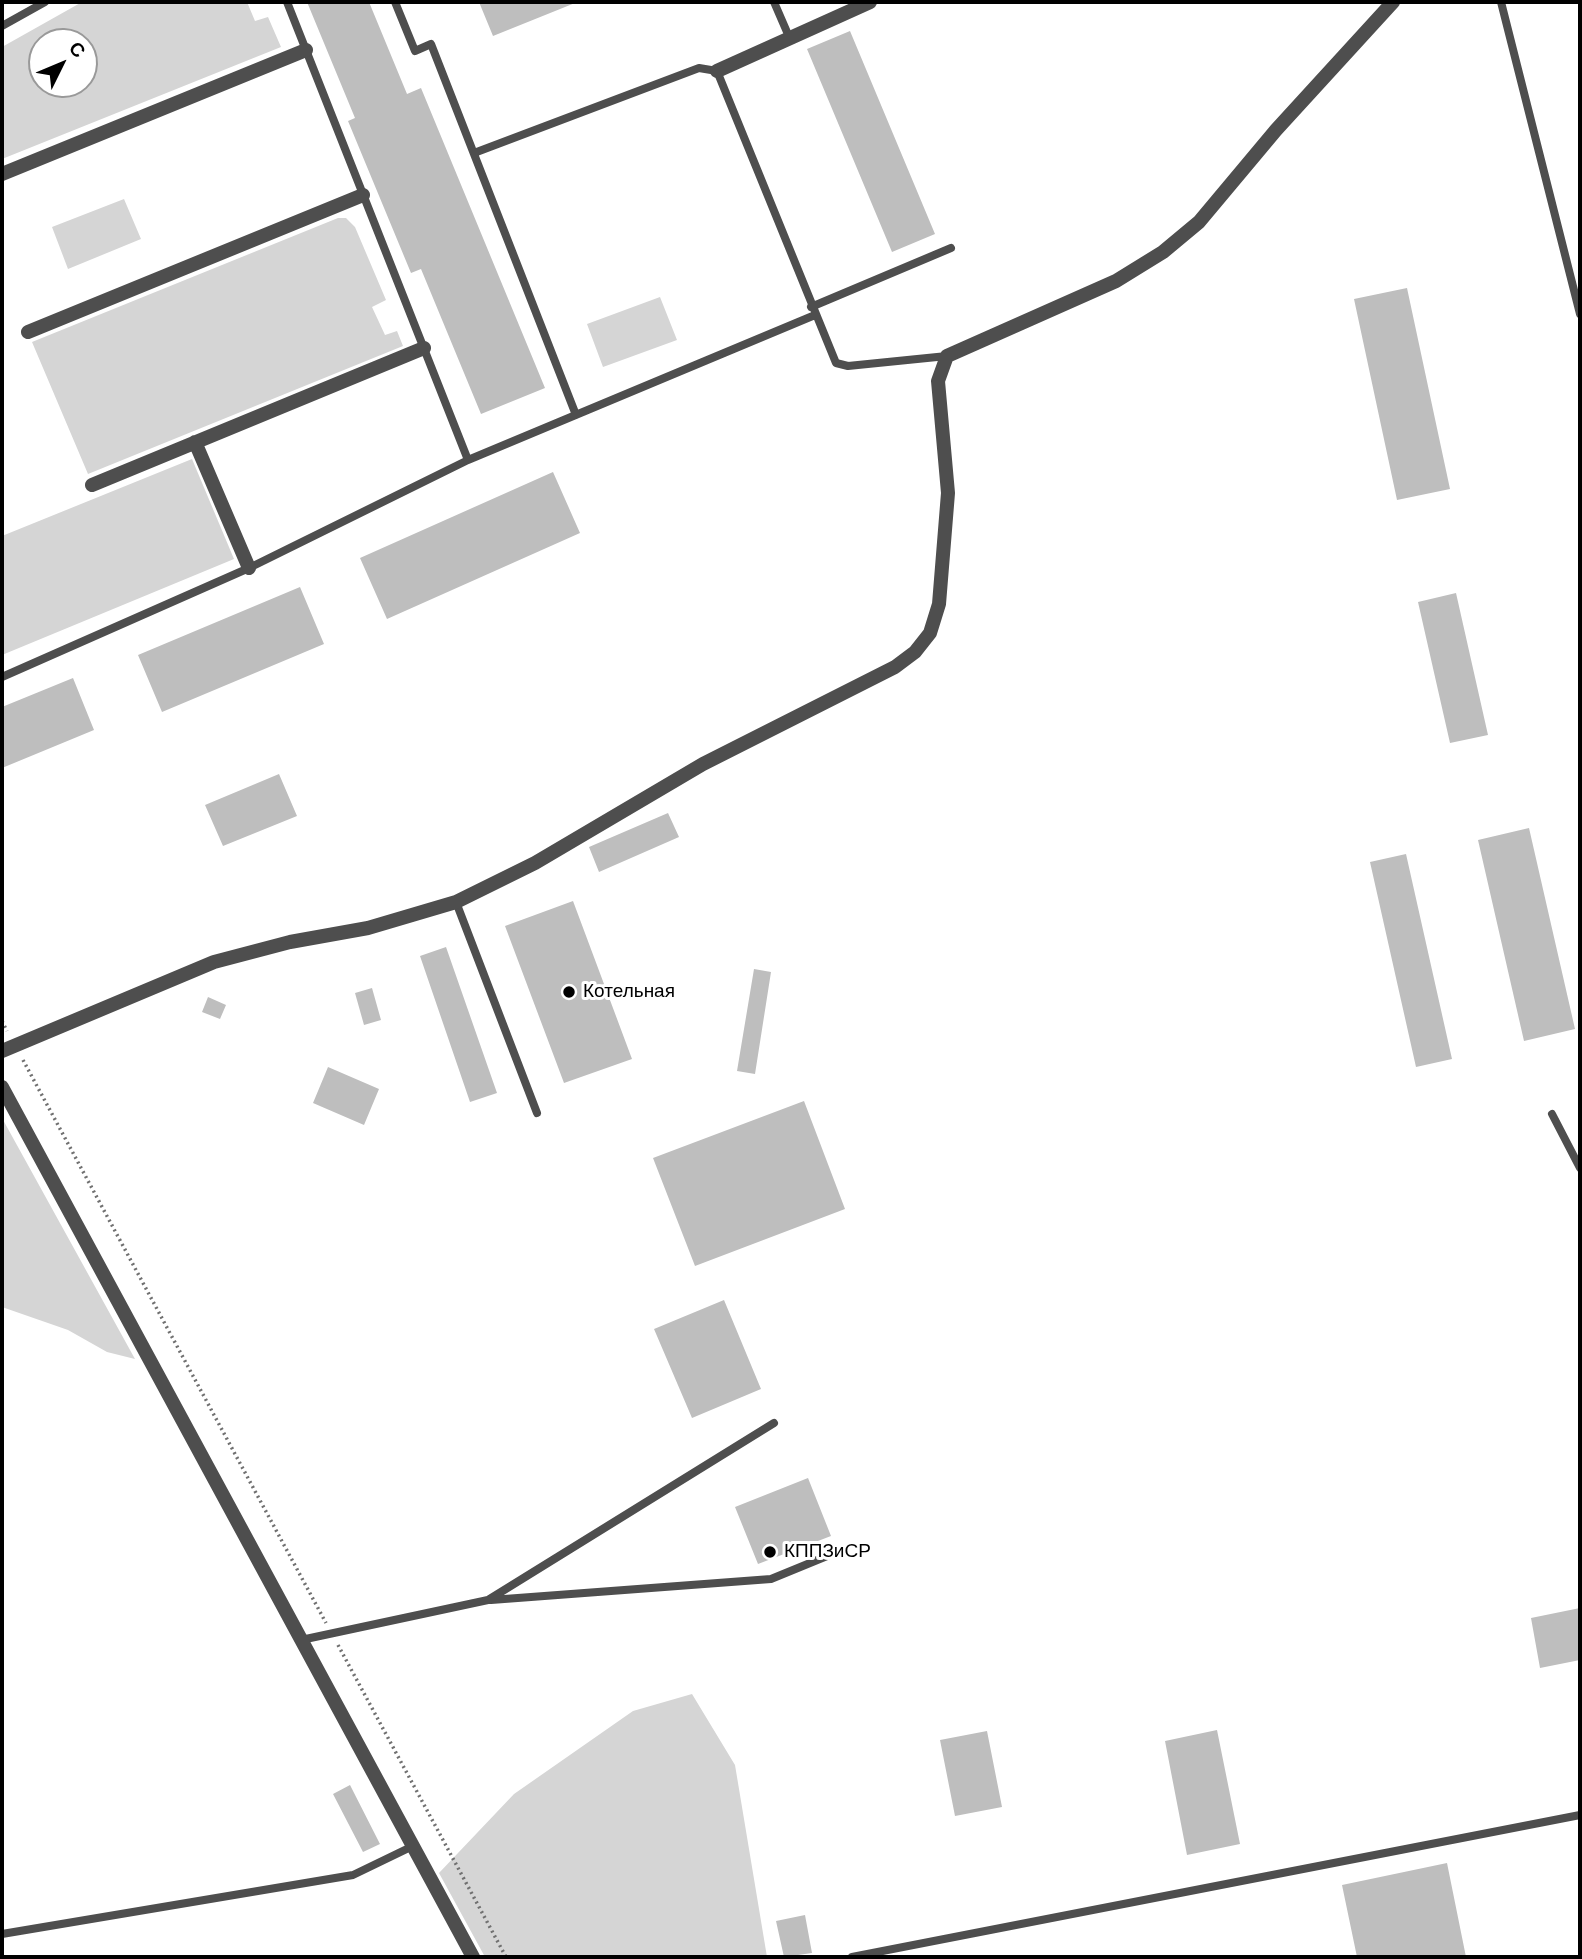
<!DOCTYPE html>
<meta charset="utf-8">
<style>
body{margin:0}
#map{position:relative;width:1582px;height:1959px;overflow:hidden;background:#fff;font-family:"DM Sans",sans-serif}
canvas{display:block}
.frame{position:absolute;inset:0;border:4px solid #000;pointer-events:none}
.north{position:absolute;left:28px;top:28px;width:70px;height:70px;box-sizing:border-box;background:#fff;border:2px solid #999;border-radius:50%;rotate:47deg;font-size:19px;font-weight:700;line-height:28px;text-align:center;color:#000}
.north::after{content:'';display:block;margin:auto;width:24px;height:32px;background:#000;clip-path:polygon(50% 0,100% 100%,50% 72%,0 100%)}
</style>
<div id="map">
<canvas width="1582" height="1959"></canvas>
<div class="frame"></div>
<div class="north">С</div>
</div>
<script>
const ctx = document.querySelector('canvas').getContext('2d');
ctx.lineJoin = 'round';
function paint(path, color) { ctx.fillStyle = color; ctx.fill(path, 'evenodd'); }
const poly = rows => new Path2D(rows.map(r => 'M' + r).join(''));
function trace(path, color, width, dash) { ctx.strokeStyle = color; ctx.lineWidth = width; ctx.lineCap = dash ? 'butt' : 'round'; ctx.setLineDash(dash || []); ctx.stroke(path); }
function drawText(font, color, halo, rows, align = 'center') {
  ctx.font = font + ' "DM Sans",sans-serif'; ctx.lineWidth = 6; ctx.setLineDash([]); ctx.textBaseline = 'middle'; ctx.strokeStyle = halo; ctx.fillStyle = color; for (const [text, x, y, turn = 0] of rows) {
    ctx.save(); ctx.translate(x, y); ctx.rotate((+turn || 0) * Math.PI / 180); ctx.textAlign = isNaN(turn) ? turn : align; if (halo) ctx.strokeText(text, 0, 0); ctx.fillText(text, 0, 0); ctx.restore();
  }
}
paint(poly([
 [82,2,247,2,255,21,268,17,281,47,2,159,2,47],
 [42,42,84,42,84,84,42,84],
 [124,199,141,239,68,269,52,227],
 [338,218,346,218,355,227,386,300,372,307,385,335,397,331,403,346,88,474,32,342],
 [660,297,677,340,603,367,587,324],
 [192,459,234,559,2,655,2,536],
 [2,1118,135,1359,107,1352,68,1330,2,1307],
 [692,1694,735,1765,767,1957,485,1957,439,1873,514,1794,633,1711]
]), '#d5d5d5');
paint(poly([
 [307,2,369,2,407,94,421,88,545,388,481,414,421,269,411,273,348,121,355,118],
 [479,2,575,2,575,3,493,36],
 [850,31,935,234,892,252,807,49],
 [1407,288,1450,489,1397,500,1354,299],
 [553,472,580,533,387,619,360,558],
 [300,587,324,644,162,712,138,655],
 [1456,593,1488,735,1450,743,1418,602],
 [73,678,94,730,2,768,2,707],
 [279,774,297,816,223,846,205,805],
 [668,813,679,837,599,872,589,847],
 [1529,828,1575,1029,1524,1041,1478,840],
 [1406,854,1452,1059,1416,1067,1370,862],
 [573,901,632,1059,564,1083,505,926],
 [446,947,497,1093,470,1102,420,956],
 [754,969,771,972,755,1074,737,1071],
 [372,988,381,1020,364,1025,355,993],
 [208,997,226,1005,220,1019,202,1012],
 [328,1067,379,1089,364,1125,313,1103],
 [804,1101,845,1209,695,1266,653,1158],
 [724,1300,761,1389,692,1418,654,1329],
 [808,1478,831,1536,758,1564,735,1507],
 [1580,1608,1580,1660,1540,1668,1531,1618],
 [1217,1730,1240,1844,1187,1855,1165,1741],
 [987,1731,1002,1807,955,1816,940,1740],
 [350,1785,380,1844,363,1852,333,1794],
 [1447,1863,1466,1957,1357,1957,1342,1885],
 [805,1915,812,1953,784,1957,776,1921]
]), '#bebebe');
trace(poly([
 [2,1021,7,1031],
 [23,1060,326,1623],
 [338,1645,506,1957]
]), '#707070', 3.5, [2, 3.5]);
trace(poly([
 [287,2,468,460],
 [395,2,415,51,431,44,576,415],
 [774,2,790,39],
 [1501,2,1580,314],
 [2,26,45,2],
 [474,153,699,68,717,71,836,363,848,366,947,356],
 [811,307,951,248],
 [2,677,249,568,468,460,815,315],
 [456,902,537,1113],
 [1552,1114,1580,1168],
 [491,1600,771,1579,832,1554],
 [301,1640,488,1600,774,1423],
 [2,1934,353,1875,413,1846],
 [852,1957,1580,1815]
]), '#4e4e4e', 8);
trace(poly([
 [717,71,870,2],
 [2,174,306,50],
 [28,332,363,195],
 [195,442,249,568],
 [92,485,424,348],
 [2,1051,214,962,290,942,368,928,456,902,535,863,703,764,895,667,915,652,930,633,939,604,948,493,938,381,947,356,1116,281,1163,252,1199,222,1276,130,1393,2],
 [2,1087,473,1957]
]), '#4e4e4e', 14);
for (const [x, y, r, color] of [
 [569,992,7,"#000"],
 [770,1552,7,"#000"]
]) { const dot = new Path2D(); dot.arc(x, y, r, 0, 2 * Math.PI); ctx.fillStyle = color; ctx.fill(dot); trace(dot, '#fff', 2.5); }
drawText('19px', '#000', '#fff', [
 ["Котельная",583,992],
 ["КППЗиСР",784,1552]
], 'left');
</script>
